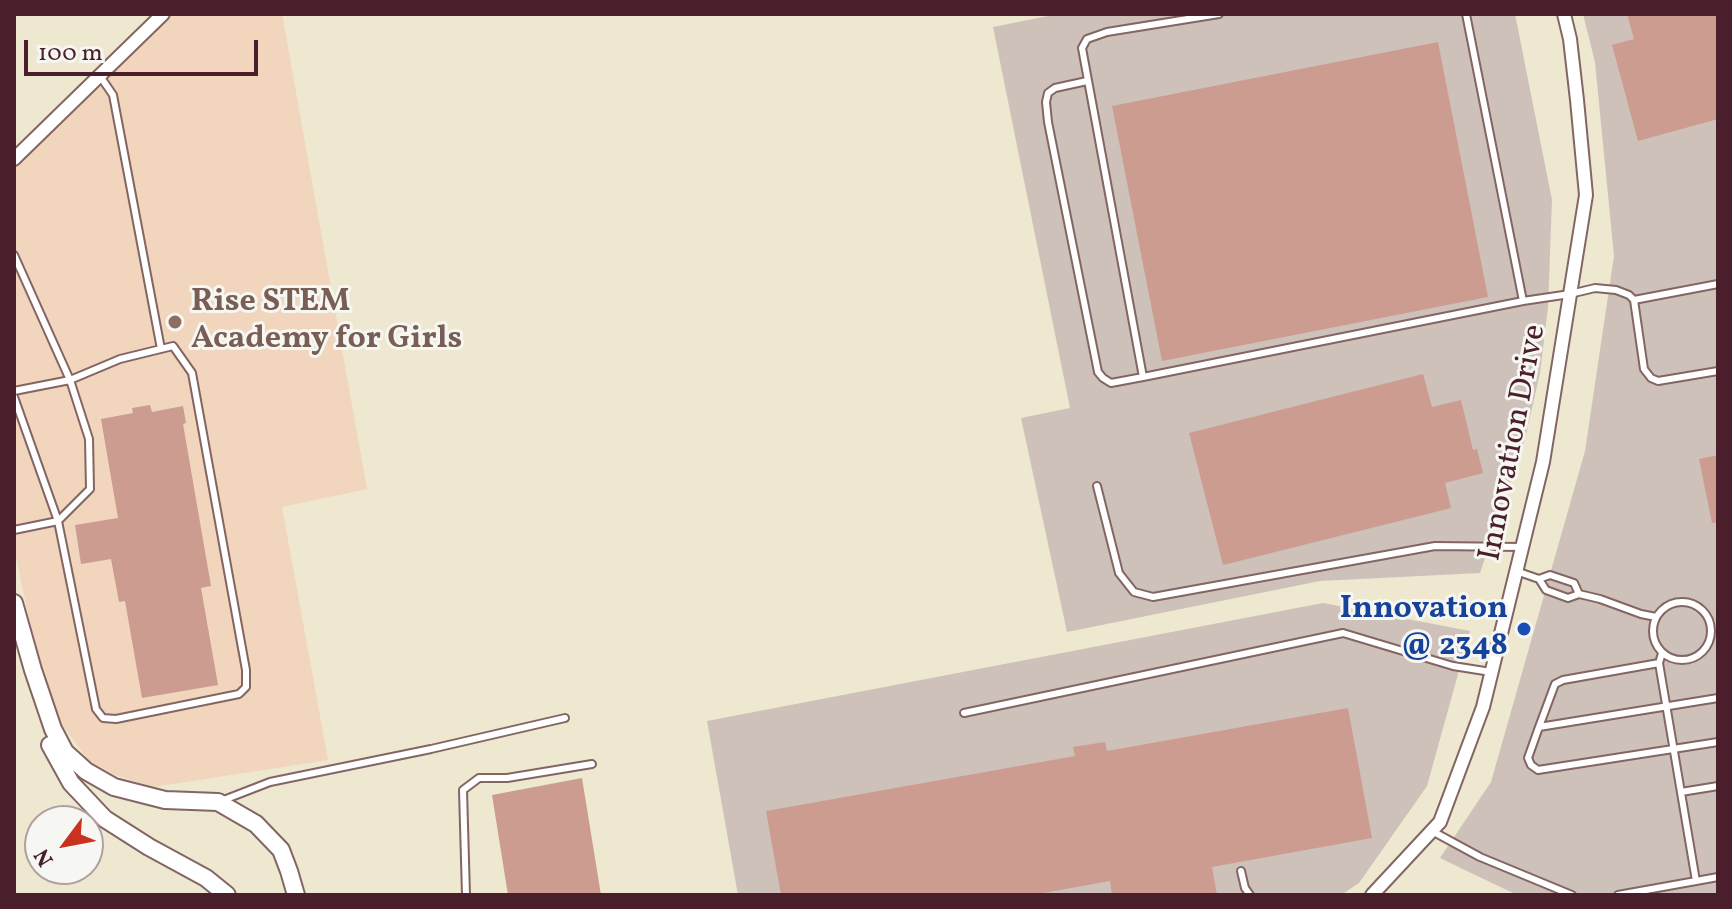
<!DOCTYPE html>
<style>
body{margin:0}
#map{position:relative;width:1732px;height:909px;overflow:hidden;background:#ede8cf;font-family:Vollkorn,serif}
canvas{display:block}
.frame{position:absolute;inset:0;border:16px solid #4a1f2b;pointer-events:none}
.north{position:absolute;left:24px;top:805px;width:80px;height:80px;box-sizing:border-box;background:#f6f6f2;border:2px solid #b1a0a2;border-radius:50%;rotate:238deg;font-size:22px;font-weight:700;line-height:32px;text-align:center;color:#4a1f2b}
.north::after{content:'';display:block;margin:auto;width:28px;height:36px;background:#c8321e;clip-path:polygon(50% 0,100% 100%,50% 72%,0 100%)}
.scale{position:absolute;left:24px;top:40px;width:234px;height:36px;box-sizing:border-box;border:4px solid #4a1f2b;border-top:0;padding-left:10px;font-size:24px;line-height:28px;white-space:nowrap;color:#4a1f2b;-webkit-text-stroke:6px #f6f6f2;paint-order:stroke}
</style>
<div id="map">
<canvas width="1732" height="909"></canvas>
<div class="frame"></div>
<div class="north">N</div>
<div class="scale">100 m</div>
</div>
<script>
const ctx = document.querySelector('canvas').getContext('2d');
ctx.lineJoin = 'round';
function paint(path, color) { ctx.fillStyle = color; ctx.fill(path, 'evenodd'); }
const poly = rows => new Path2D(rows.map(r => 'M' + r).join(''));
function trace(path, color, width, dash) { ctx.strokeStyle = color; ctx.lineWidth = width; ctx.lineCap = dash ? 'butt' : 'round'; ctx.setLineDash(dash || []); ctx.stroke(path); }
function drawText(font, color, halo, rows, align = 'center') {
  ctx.font = font + ' Vollkorn,serif'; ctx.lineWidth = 6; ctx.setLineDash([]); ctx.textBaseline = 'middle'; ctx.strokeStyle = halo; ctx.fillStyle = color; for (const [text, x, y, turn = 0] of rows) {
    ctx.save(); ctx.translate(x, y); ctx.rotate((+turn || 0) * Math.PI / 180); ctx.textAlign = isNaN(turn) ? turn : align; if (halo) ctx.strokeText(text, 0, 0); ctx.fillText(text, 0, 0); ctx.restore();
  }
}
paint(poly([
 [153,14,282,14,367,489,282,507,328,760,153,787,115,775,88,760,47,704,14,547,14,155]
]), '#f1d5bd');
paint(poly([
 [1058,14,1515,14,1552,200,1548,307,1540,373,1525,439,1480,573,1320,581,1067,632,1021,418,1070,408,993,27],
 [1583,14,1718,14,1718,895,1517,895,1440,858,1491,782,1585,451,1614,256,1595,62],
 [1323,603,1470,631,1427,786,1359,883,1341,895,738,895,707,721]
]), '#cec1ba');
paint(poly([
 [1627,14,1718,14,1718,119,1638,141,1612,45,1634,39],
 [1438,42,1488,297,1162,361,1112,106],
 [1423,374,1432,407,1461,400,1473,450,1477,449,1483,473,1445,483,1451,508,1223,565,1189,433],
 [150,405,152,412,183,406,186,423,183,424,211,586,201,588,218,685,142,698,125,601,119,602,111,559,81,564,75,525,118,518,101,419,133,413,132,408],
 [1718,455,1718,522,1712,523,1699,459],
 [1348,708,1372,838,1212,867,1217,895,1112,895,1110,881,1032,895,781,895,766,811,1075,756,1073,747,1105,742,1107,751],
 [582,778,601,895,508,895,492,795]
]), '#cc9c91');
const service = poly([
 [1219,14,1107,32,1087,39,1082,48,1143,377,1523,301,1570,294,1595,288,1616,290,1629,295,1634,300,1644,369,1651,378,1658,381,1718,371],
 [1466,14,1523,301],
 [100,76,113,95,161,349],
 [1087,81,1055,88,1048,93,1046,102,1048,122,1098,372,1103,378,1111,383,1143,377],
 [14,255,70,380,120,359,173,346,192,373,246,670,246,687,239,694,116,719,103,718,96,709,58,521,14,397],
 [1634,300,1718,284],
 [14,391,70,380,89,439,90,489,58,521,14,530],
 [1097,486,1119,573,1134,592,1153,597,1435,546,1522,547],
 [1516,571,1539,579,1550,575,1574,583,1579,594,1568,598,1546,590,1539,579],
 [1579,594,1600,599,1641,614,1656,617],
 '1653 631a29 29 0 1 1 58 0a29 29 0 1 1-58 0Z',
 [1662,653,1659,663,1696,881,1718,877],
 [1718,698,1539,727,1528,758,1531,765,1538,770,1718,742],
 [964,713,1343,633,1453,666,1491,672],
 [1539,727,1555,684,1563,680,1659,663],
 [1681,792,1718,786],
 [221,801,270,782,431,749,565,718],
 [1432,831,1480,857,1572,895],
 [1241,871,1245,888,1250,895],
 [466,895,463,790,479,778,507,778,592,764],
 [1618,895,1696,881]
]);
const minor = poly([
 [14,159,163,14],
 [1372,895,1440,822,1483,707,1543,462,1586,195,1577,100,1570,39,1564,14]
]);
const tertiary = poly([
 [14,603,33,670,53,729,65,752,86,771,114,787,165,800,218,802,256,824,281,850,289,871,296,895],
 [50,745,71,783,105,819,149,847,206,878,227,895]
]);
trace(service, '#836564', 10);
trace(minor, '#836564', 16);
trace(tertiary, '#836564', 20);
trace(service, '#fff', 6);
trace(minor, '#fff', 12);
trace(tertiary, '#fff', 16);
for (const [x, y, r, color] of [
 [175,322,8,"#8d6e63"],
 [1524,629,8,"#1a4fb4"]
]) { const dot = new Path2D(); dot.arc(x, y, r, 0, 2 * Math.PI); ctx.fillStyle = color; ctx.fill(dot); trace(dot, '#f6f6f2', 3); }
drawText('bold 32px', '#785e54', '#f6f6f2', [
 ["Rise STEM",191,304],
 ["Academy for Girls",191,341]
], 'left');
drawText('32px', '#4a1f2b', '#f6f6f2', [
 ["Innovation Drive",1515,443,-79]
]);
drawText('bold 32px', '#164399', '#f6f6f2', [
 ["Innovation",1508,611],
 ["@ 2348",1508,648]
], 'right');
</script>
